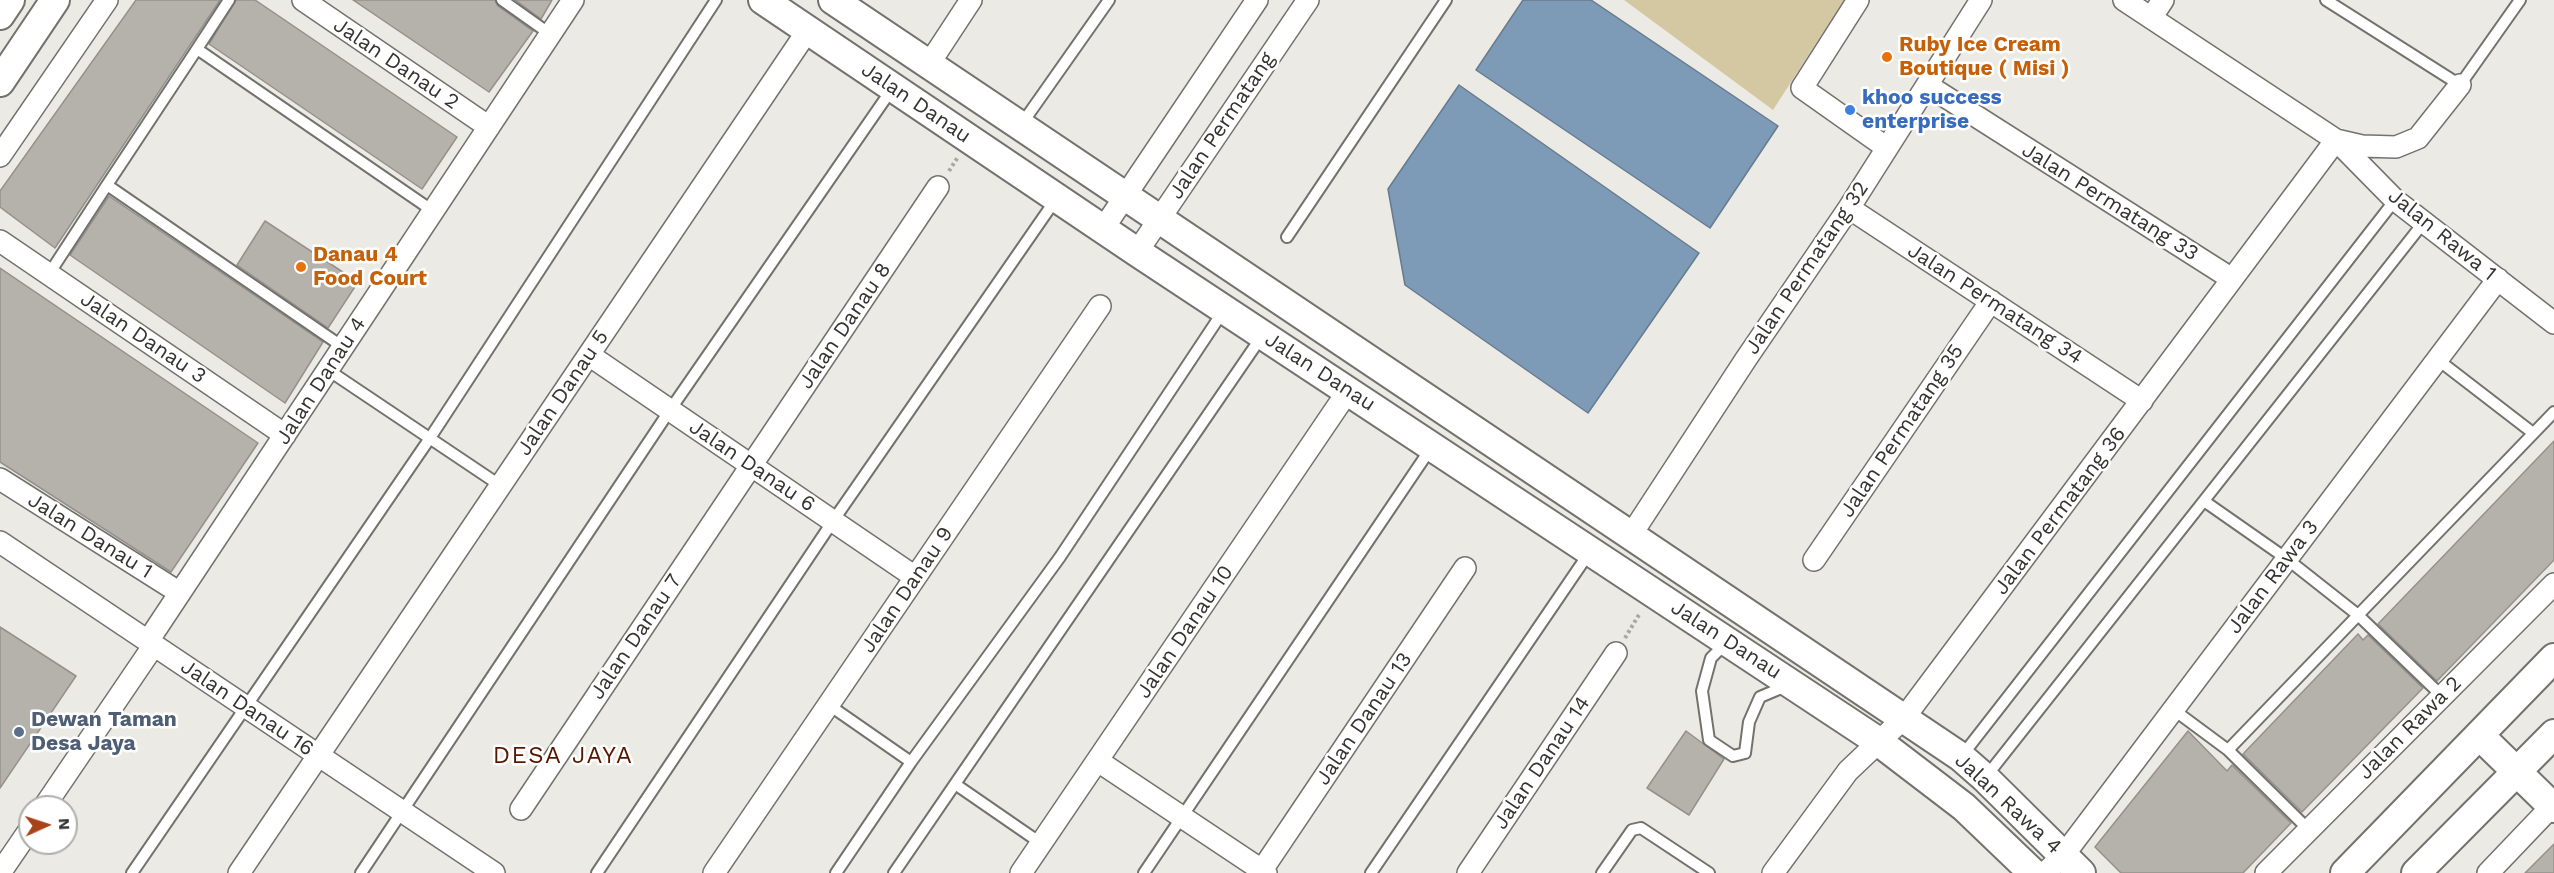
<!DOCTYPE html>
<style>
body{margin:0}
#map{position:relative;width:2554px;height:873px;overflow:hidden;background:#eceae4;font-family:"Work Sans",sans-serif}
canvas{display:block}
.north{position:absolute;left:18px;top:795px;width:60px;height:60px;box-sizing:border-box;background:#fff;border:2px solid #aeaead;border-radius:50%;rotate:87deg;font-size:16px;font-weight:700;line-height:24px;text-align:center;color:#353432}
.north::after{content:'';display:block;margin:auto;width:21px;height:27px;background:#a84218;clip-path:polygon(50% 0,100% 100%,50% 72%,0 100%)}
</style>
<div id="map">
<canvas width="2554" height="873"></canvas>
<div class="north">N</div>
</div>
<script>
const ctx = document.querySelector('canvas').getContext('2d');
ctx.lineJoin = 'round';
function paint(path, color) { ctx.fillStyle = color; ctx.fill(path, 'evenodd'); }
const poly = rows => new Path2D(rows.map(r => 'M' + r).join(''));
function trace(path, color, width, dash) { ctx.strokeStyle = color; ctx.lineWidth = width; ctx.lineCap = dash ? 'butt' : 'round'; ctx.setLineDash(dash || []); ctx.stroke(path); }
function drawText(font, color, halo, rows, align = 'center') {
  ctx.font = font + ' "Work Sans",sans-serif'; ctx.lineWidth = 5; ctx.setLineDash([]); ctx.textBaseline = 'middle'; ctx.strokeStyle = halo; ctx.fillStyle = color; for (const [text, x, y, turn = 0] of rows) {
    ctx.save(); ctx.translate(x, y); ctx.rotate((+turn || 0) * Math.PI / 180); ctx.textAlign = isNaN(turn) ? turn : align; if (halo) ctx.strokeText(text, 0, 0); ctx.fillText(text, 0, 0); ctx.restore();
  }
}
paint(poly([
 [1624,0,1844,0,1773,110]
]), '#d4c8a3');
const water = poly([
 [1523,0,1591,0,1778,126,1710,228,1476,70,1523,0],
 [1459,85,1699,253,1588,413,1405,285,1388,189,1459,85]
]);
paint(water, '#7d9ab7');
trace(water, '#677b8f', 1.5);
const building = poly([
 [136,0,220,0,55,248,0,207,0,191,136,0],
 [236,0,255,0,457,137,422,189,209,44,236,0],
 [353,0,495,0,498,6,533,31,489,92,353,0],
 [515,0,552,0,541,19,515,0],
 [109,196,323,342,285,403,70,255,109,196],
 [265,221,358,282,328,328,237,265,265,221],
 [0,268,258,443,171,572,0,462,0,268],
 [2554,441,2554,560,2437,681,2378,624,2554,441],
 [0,627,76,676,0,788,0,627],
 [2358,634,2363,640,2368,635,2423,688,2302,812,2243,754,2358,634],
 [1686,731,1724,759,1689,815,1647,788,1686,731],
 [2188,731,2227,771,2232,765,2291,823,2243,873,2121,873,2095,847,2188,731],
 [2554,844,2554,873,2525,873,2554,844]
]);
paint(building, '#b5b1ab');
trace(building, '#95918c', 1.5);
const lane = poly([
 [502,0,550,34],
 [2326,0,2460,85,2520,0],
 [197,49,229,0],
 [1021,125,1109,0],
 [1287,237,1446,0],
 [49,274,107,185],
 [343,347,107,185,197,49,433,211],
 [2437,359,2533,433],
 [328,370,501,486],
 [2204,501,2287,559,2358,615,2442,696],
 [1726,643,1711,658,1702,691,1709,740,1733,756,1745,753,1749,722,1760,697,1786,686],
 [829,705,911,762],
 [2174,710,2228,750],
 [1961,757,2395,200],
 [1985,778,2424,222],
 [955,784,1042,844],
 [2309,830,2228,750,2554,412],
 [132,873,430,438,716,0],
 [361,873,670,410,892,89],
 [597,873,833,521,1056,199],
 [836,873,911,762,1060,557,1224,310],
 [894,873,1262,336],
 [1144,873,1431,448],
 [1371,873,1589,553],
 [1602,873,1632,830,1641,828,1709,873]
]);
const street = poly([
 [303,0,489,127],
 [1858,0,1802,88,1887,148],
 [2124,0,2336,140,2395,200,2554,323],
 [2151,18,2163,0],
 [929,64,971,0],
 [1927,85,2232,279],
 [2336,140,2362,146,2396,147,2418,138,2460,85],
 [0,156,107,0],
 [1849,208,2142,401],
 [1103,229,1257,0],
 [0,241,285,435],
 [1137,252,1308,0],
 [589,355,915,577],
 [0,479,180,593],
 [1631,535,1746,359,1849,208,1981,0],
 [0,542,494,873],
 [1814,560,1991,301],
 [148,641,573,0],
 [1098,761,1266,873],
 [44,807,154,645],
 [521,809,938,187],
 [0,873,30,829],
 [239,873,808,30],
 [714,873,1100,306],
 [1021,873,1348,391],
 [1260,873,1465,568],
 [1468,873,1616,653],
 [1773,873,1848,771,1904,718,2336,140],
 [2045,873,2063,856,2498,279],
 [2266,873,2554,584],
 [2488,873,2552,806]
]);
const secondary = poly([
 [763,0,1137,252,1879,742,1964,807,2033,873],
 [833,0,1961,757,1985,778,2081,873],
 [0,15,10,0],
 [0,82,55,0],
 [2480,736,2554,808],
 [2345,873,2554,658],
 [2416,873,2554,734]
]);
trace(lane, '#74726d', 14);
trace(street, '#74726d', 24);
trace(secondary, '#74726d', 32);
trace(poly([
 [949,171,958,157],
 [1625,638,1640,613]
]), '#a9a7a3', 4, [3, 3]);
trace(lane, '#fff', 10);
trace(street, '#fff', 21);
trace(secondary, '#fff', 28);
for (const [x, y, r, color] of [
 [1887,57,6,"#e8710a"],
 [1850,110,6,"#3f7fe0"],
 [301,267,6,"#e8710a"],
 [19,732,6,"#5c6f8a"]
]) { const dot = new Path2D(); dot.arc(x, y, r, 0, 2 * Math.PI); ctx.fillStyle = color; ctx.fill(dot); trace(dot, '#fff', 2); }
drawText('bold 21px', '#c56008', '#fff', [
 ["Ruby Ice Cream",1899,45],
 ["Boutique ( Misi )",1899,69],
 ["Danau 4",313,255],
 ["Food Court",313,279]
], 'left');
drawText('21px', '#353432', '#fff', [
 ["Jalan Danau 2",396,64,34],
 ["Jalan Danau",916,103,34],
 ["Jalan Permatang",1222,126,-56],
 ["Jalan Permatang 33",2110,202,32],
 ["Jalan Rawa 1",2442,235,39],
 ["Jalan Permatang 32",1807,268,-56],
 ["Jalan Permatang 34",1995,304,33],
 ["Jalan Danau 8",845,326,-56],
 ["Jalan Danau 3",143,338,34],
 ["Jalan Danau",1320,372,33],
 ["Jalan Danau 4",321,381,-57],
 ["Jalan Danau 5",563,393,-56],
 ["Jalan Permatang 35",1902,431,-56],
 ["Jalan Danau 6",752,466,34],
 ["Jalan Permatang 36",2060,511,-53],
 ["Jalan Danau 1",90,536,32],
 ["Jalan Rawa 3",2273,577,-53],
 ["Jalan Danau 9",907,590,-56],
 ["Jalan Danau 10",1185,632,-56],
 ["Jalan Danau 7",636,637,-56],
 ["Jalan Danau",1726,640,33],
 ["Jalan Danau 16",247,708,34],
 ["Jalan Danau 13",1364,719,-56],
 ["Jalan Rawa 2",2410,728,-45],
 ["Jalan Danau 14",1542,763,-56],
 ["Jalan Rawa 4",2008,804,43]
]);
drawText('bold 21px', '#366cbe', '#fff', [
 ["khoo success",1862,98],
 ["enterprise",1862,122]
], 'left');
drawText('bold 21px', '#4e5e75', '#fff', [
 ["Dewan Taman",31,720],
 ["Desa Jaya",31,744]
], 'left');
ctx.letterSpacing = '1.5px';
drawText('24px', '#571800', '#fff', [
 ["DESA JAYA",563,756]
]);
ctx.letterSpacing = '0px';
</script>
